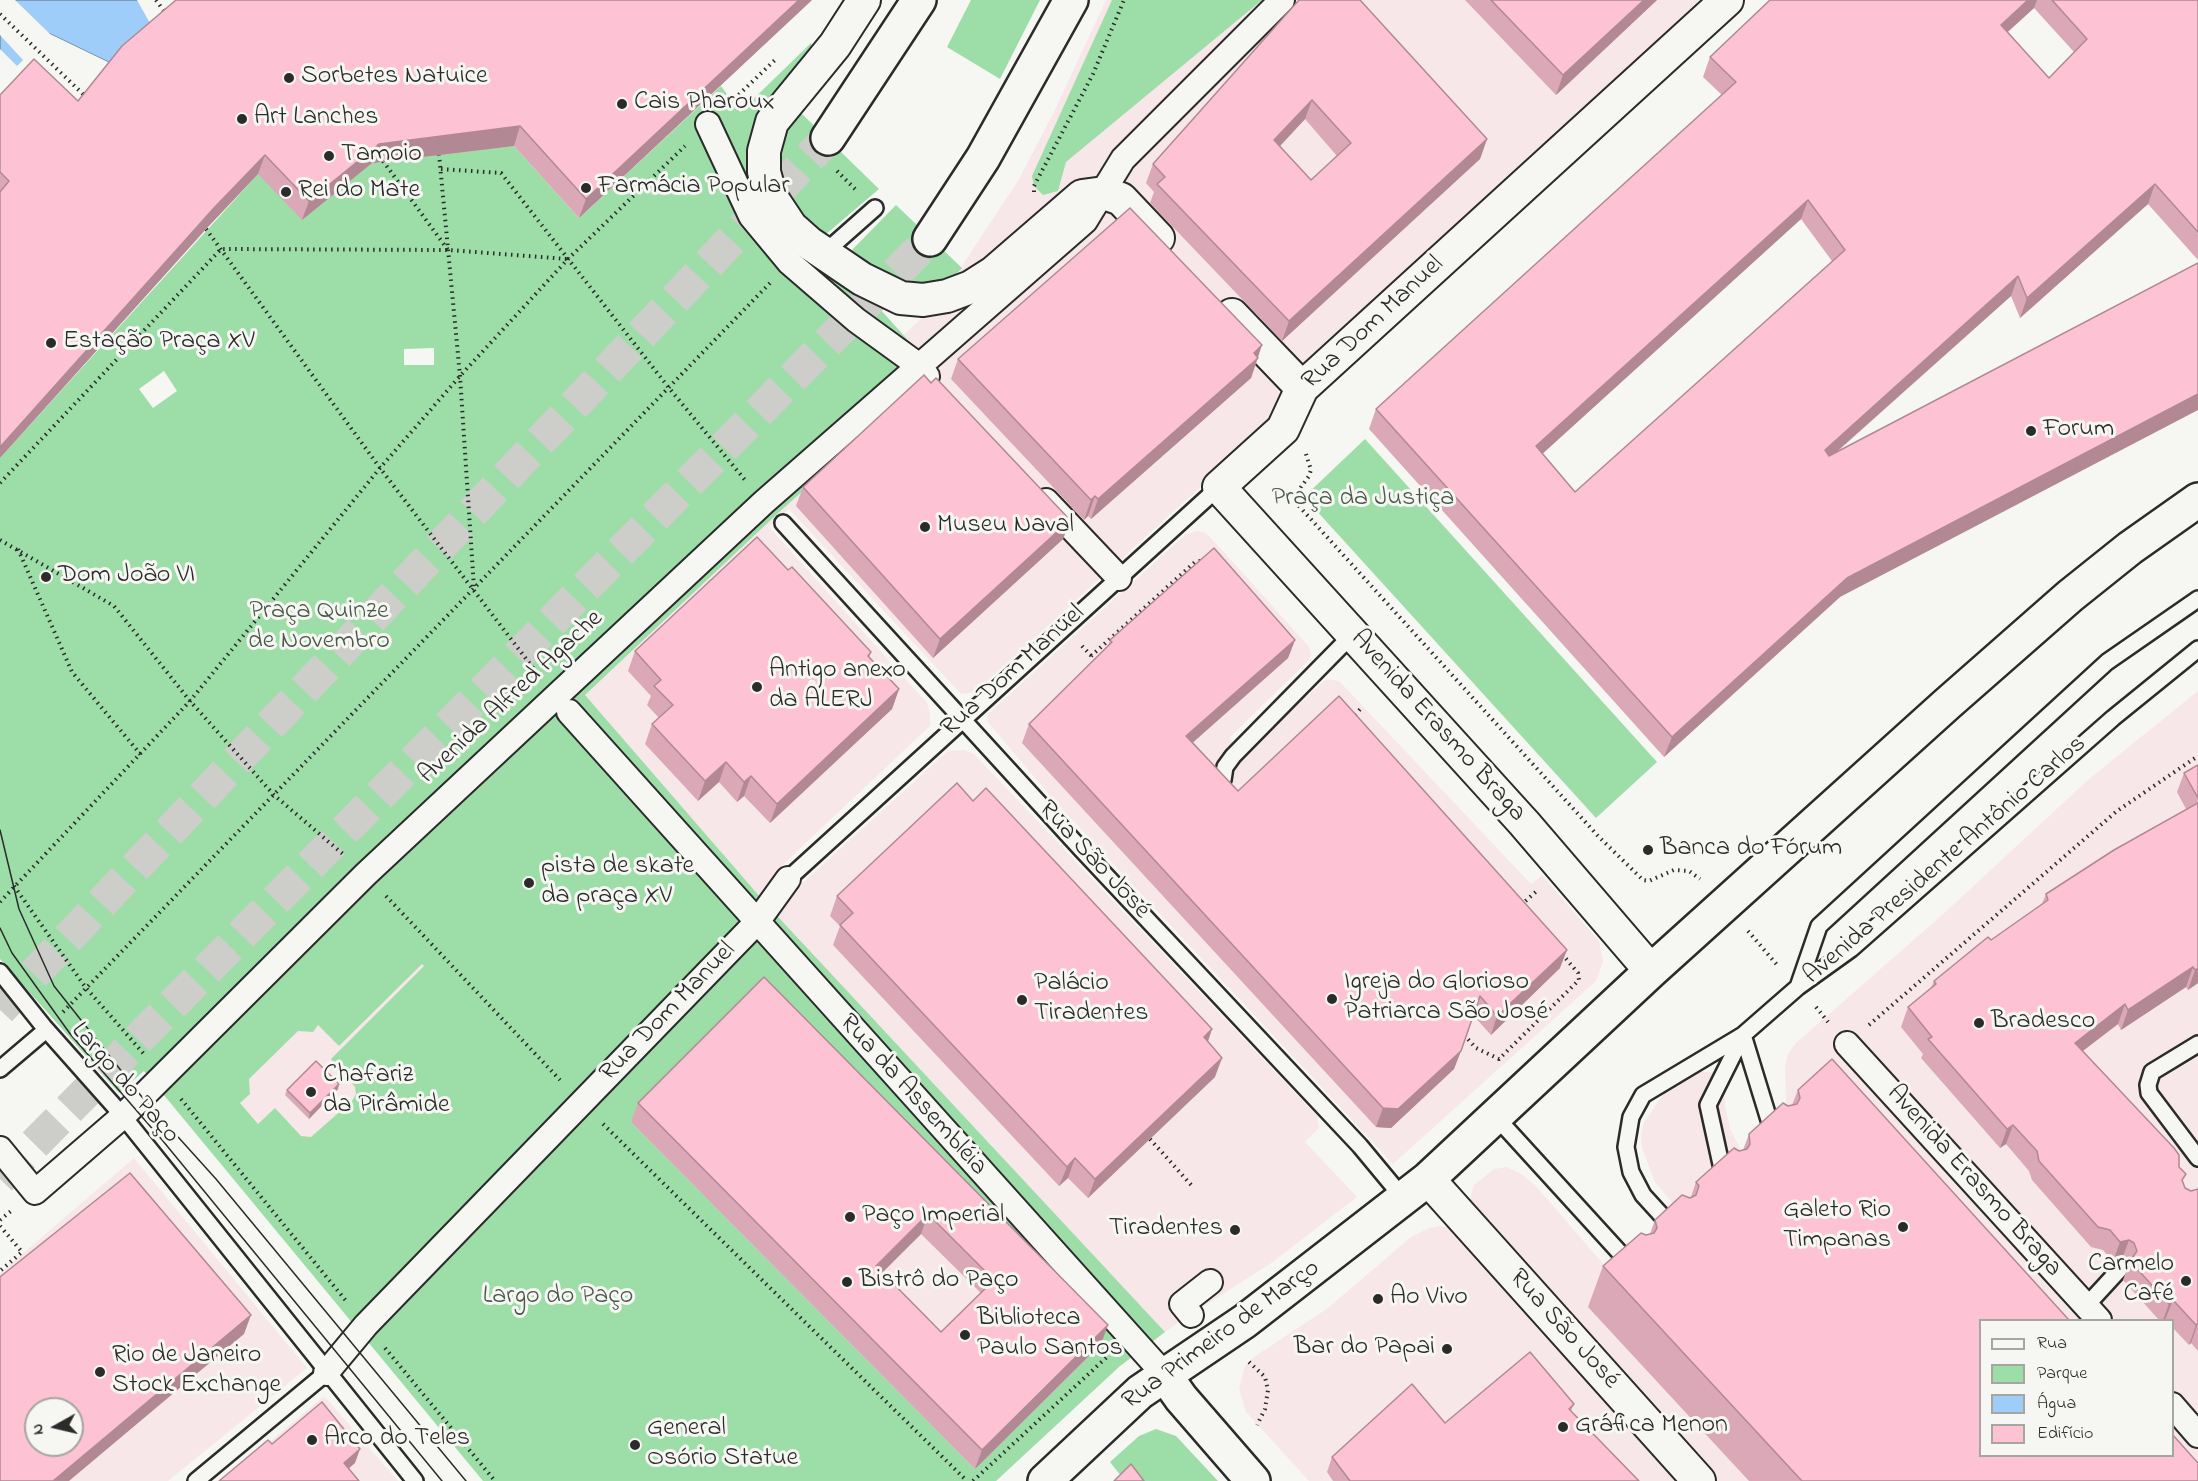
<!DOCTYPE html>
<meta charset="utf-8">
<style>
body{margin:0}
#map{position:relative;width:2198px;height:1481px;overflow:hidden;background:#f6f6f2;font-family:"Indie Flower",sans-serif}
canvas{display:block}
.legend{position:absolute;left:1979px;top:1319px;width:195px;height:138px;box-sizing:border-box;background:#f6f6f2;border:2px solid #a5a5a2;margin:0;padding:8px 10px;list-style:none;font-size:18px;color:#2b2b2b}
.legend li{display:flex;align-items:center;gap:12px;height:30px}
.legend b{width:30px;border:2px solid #a5a5a2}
.north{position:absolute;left:24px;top:1397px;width:60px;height:60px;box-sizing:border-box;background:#f6f6f2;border:2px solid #a5a5a2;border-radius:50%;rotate:262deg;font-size:16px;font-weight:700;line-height:24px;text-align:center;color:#2b2b2b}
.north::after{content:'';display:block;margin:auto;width:21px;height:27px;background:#2b2b2b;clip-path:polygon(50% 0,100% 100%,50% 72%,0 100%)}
</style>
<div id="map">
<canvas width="2198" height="1481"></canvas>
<ul class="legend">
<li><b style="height:8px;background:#f6f6f2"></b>Rua</li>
<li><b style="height:16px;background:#9ddea8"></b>Parque</li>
<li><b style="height:16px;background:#9fcdfa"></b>Água</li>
<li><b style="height:16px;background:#fdc3d4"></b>Edifício</li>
</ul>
<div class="north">N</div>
</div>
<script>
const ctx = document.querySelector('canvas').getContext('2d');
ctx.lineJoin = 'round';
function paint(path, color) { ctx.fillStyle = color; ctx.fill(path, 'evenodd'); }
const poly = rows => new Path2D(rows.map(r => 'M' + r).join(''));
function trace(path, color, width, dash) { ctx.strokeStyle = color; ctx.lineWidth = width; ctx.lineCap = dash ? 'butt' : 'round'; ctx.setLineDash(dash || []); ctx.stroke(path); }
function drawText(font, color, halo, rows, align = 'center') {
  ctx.font = font + ' "Indie Flower",sans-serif'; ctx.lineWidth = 6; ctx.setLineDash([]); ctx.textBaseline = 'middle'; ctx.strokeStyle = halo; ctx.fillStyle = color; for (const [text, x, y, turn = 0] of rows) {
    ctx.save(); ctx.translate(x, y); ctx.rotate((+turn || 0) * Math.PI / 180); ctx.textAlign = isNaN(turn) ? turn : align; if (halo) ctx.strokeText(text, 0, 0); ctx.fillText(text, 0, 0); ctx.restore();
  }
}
paint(poly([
 [1106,0,1710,0,1276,388,1284,398,1284,411,975,692,961,694,789,509,769,527,927,703,930,714,930,726,778,869,797,888,948,751,964,750,974,754,1317,1116,1319,1128,1305,1142,1357,1197,1270,1264,1179,1322,1120,1366,996,1481,484,1481,144,1071,938,302,1018,181,1054,112],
 [1197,531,1206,533,1233,562,1309,647,1311,654,1309,660,1229,738,1245,753,1326,679,1339,681,1531,884,1542,875,1599,941,1603,961,1596,981,1393,1164,1052,798,987,721,988,714,1186,534],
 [2198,691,2198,1481,1713,1481,1469,1203,1474,1185,1494,1169,1507,1167,1521,1174,1535,1185,1617,1280,1686,1219,1655,1182,1642,1148,1641,1134,1644,1122,1663,1095,1680,1078,1694,1071,1720,1073,1724,1078,1725,1105,1730,1129,1748,1163,1791,1125,1786,1104,1785,1066,1788,1054,1796,1043,1941,916,2089,779],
 [1980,1320,2172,1320,2172,1456,1980,1456],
 [134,1158,307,1368,168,1481,0,1481,0,1273],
 [36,1409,72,1409,72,1445,36,1445],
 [1439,1226,1452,1228,1683,1481,1309,1481,1246,1412,1239,1389,1245,1366,1254,1357,1328,1308,1411,1237,1429,1228],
 [323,1397,327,1399,398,1481,223,1481]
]), '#f8e7e9');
paint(poly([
 [971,0,1040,0,1000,79,947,47],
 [1112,0,1262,0,1066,162,1058,191,1043,195,1034,186,1032,176],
 [811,43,813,49,771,98,765,110,752,167,934,369,905,399,776,515,585,695,767,905,1165,1332,1120,1366,996,1481,483,1481,144,1071,119,1093,0,959,0,458,258,174,514,146,579,218,721,86,740,112],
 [434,348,434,365,404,365,404,349],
 [164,371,177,391,153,408,139,389],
 [422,964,424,966,331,1059,355,1087,356,1094,352,1101,311,1137,301,1136,275,1108,258,1124,240,1103,250,1094,249,1079,298,1031,313,1032,318,1025,339,1046],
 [757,997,1101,1344,975,1469,631,1122],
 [800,112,879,189,825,235,804,220,781,182,779,159,785,129],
 [896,205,962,268,955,275,939,284,902,283,883,273,851,251],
 [1365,439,1657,762,1596,818,1304,497],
 [1156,1429,1176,1436,1218,1481,1125,1481,1110,1462,1139,1436]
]), '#9ddea8');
const water = poly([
 [0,0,179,0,112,64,50,34,0,86,0,0]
]);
paint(water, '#9fcdfa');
trace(water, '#718ca7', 1.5);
paint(poly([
 [0,0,15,0,50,34,112,64,111,66,51,37,0,89,0,49,17,66,23,60,0,35],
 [137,0,182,0,151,25]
]), '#f6f6f2');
trace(poly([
 [0,1010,828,138],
 [0,1179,930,239]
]), '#cdcdca', 33, [33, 16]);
const service = poly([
 [823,254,875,208],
 [783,523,1081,849,1360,1146,1404,1199],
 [1223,780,1225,767,1233,756,1353,634],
 [788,879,1219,487],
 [0,972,44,1027,123,1116,415,1481],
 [1798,987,1819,926,2107,662,2198,599],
 [1743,1035,1774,1136],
 [2198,1044,2152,1072,2148,1085,2149,1093,2198,1158],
 [0,1069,46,1030],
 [1496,1117,1631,1265],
 [1724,1178,1708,1105,1743,1035],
 [1674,1229,1643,1195,1631,1172,1626,1147,1631,1117,1643,1095,1743,1035,1798,987,1851,949,2113,718,2198,649],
 [2086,1306,2120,1269],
 [196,1481,326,1373]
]);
const pedestrian = poly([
 [708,124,751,216,790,263,856,320,918,365,927,376],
 [1046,501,1119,578],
 [569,712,1164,1374],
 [1847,1044,2099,1320],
 [0,1149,35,1192,123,1116,366,874,764,502,1085,221,1123,159,1282,0],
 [1191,1315,1182,1304,1210,1282],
 [326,1373,366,1325,757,922,788,879],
 [2172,1405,2198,1435]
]);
const minor = poly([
 [864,0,835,45,772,122,764,151,764,172,771,197,791,227,809,243,862,279,901,298,923,300,947,296,971,287,993,273,1082,196,1104,193,1121,199,1158,238],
 [1232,315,1302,388],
 [1651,971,1524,823,1219,487,1283,429,1302,388,1727,0],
 [1428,1179,1699,1481]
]);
const tertiary = poly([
 [1164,1374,1181,1398,1253,1481]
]);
const primary = poly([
 [1045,1481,1140,1392,1245,1321,1428,1179,1651,971,1947,704,2070,596,2130,548,2198,500]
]);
const trunk = poly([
 [828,138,919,0],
 [930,239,983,158,1071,0]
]);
trace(service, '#2b2b2b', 20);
trace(pedestrian, '#2b2b2b', 28);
trace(minor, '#2b2b2b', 36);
trace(tertiary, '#2b2b2b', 38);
trace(primary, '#2b2b2b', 38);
trace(trunk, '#2b2b2b', 38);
trace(poly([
 [156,0,166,14],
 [0,14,86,97],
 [730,103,776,59],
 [439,154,460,376,474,588],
 [383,161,448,250],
 [441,169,501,173,669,388,745,480],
 [837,171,857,191],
 [1034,192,1034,186,1093,74,1124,0],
 [206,229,380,468,537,673],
 [1306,454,1311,470,1309,476,1293,498,1298,505,1598,836,1643,880,1649,881,1674,870,1689,871,1700,879],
 [0,483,221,249,449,250,567,259],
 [0,540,114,606,190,701,274,795,344,855],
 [18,549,72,672,141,755],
 [1082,646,1098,663],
 [1091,656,1195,562,1204,560],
 [1355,715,1363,706],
 [14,886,86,988,144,1054],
 [386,896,560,1080],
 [0,902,190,701,380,468,460,376,568,259,685,146],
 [1521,905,1538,890],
 [1748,931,1778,966],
 [1816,1007,1828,1022],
 [63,1012,770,283],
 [1869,1025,2117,811,2198,756],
 [1464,1035,1476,1048,1499,1059,1579,980,1578,973,1562,954],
 [181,1099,347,1302],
 [603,1124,967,1481],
 [1150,1139,1193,1187],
 [0,1220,11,1211],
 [0,1226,22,1252,0,1271],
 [385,1348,495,1481],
 [1249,1362,1265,1377,1268,1390,1265,1409,1257,1425],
 [973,1481,1108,1356]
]), '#2b2b2b', 4, [1.5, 4.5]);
trace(service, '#f6f6f2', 15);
trace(pedestrian, '#f6f6f2', 24);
trace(minor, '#f6f6f2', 32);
trace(tertiary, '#f6f6f2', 33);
trace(primary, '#f6f6f2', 33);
trace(trunk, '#f6f6f2', 33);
trace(poly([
 [0,830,19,909,54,986,142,1097,216,1179,466,1481],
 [0,928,12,953,71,1035,163,1141,442,1481]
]), '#2b2b2b', 1.5);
paint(poly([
 [812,0,579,218,514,146,372,163,302,220,258,174,206,229,0,458,0,95,78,101],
 [1299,0,1487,139,1480,159,1282,341,1150,203,1154,192,1146,183,1153,164],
 [1305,119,1337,156,1311,180,1280,146],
 [1465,0,1657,0,1556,95],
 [1770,0,2198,0,2198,260,2148,204,2020,318,2011,296,1838,451,1840,597,1664,757,1369,429,1376,409,1722,95,1703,77,1710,57],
 [2034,8,2074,52,2049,78,2008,32],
 [1801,219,1832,261,1575,492,1542,454],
 [1258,357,1251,378,1091,519,1088,516,1084,520,951,379,958,359],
 [931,383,1070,520,1063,539,933,658,796,506,803,487],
 [788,570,871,652,869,658,899,689,892,709,770,823,744,796,737,802,719,782,698,801,645,744,652,724,659,718,647,705,651,696,628,671,635,651],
 [1110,640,1295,640,1288,658,1193,742,1238,791,1560,968,1491,1035,1473,1015,1454,1069,1391,1128,1376,1127,1022,743,1029,724,1108,647],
 [2198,765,2198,983,2188,990,2186,987,2121,1030,2118,1024,2083,1051,2179,1167,2185,1188,2191,1191,2198,1189,2198,1351,2191,1343,2189,1345,2172,1327,2172,1320,2159,1320,2123,1280,2128,1266,2127,1262,2122,1259,2113,1262,2103,1250,2091,1247,2032,1180,2029,1171,2006,1144,2000,1148,1921,1058,1923,1054,1901,1027,1908,1007,1931,988,1934,981,2042,904,2046,894,2186,809,2177,792,2184,773],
 [973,801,1212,1029,1208,1042,1215,1077,1088,1198,1068,1178,1059,1186,833,945,840,926,830,916,837,896],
 [764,977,1101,1344,975,1469,631,1122,638,1103],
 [921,1234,981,1293,941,1332,882,1272],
 [338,1089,309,1119,285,1095,287,1090],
 [1798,1090,2198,1481,1749,1481,1588,1307,1603,1266,1646,1235,1650,1234,1655,1220,1691,1197,1696,1182,1739,1151,1743,1150,1749,1134,1788,1106,1792,1105],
 [1574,1404,1571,1411,1639,1481,1333,1481,1327,1472,1332,1457,1445,1423]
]), '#daa8b6');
paint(poly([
 [799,0,812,0,579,218,586,199],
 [1644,0,1657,0,1556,95,1563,75],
 [2028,0,2037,0,2034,8,1994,44,2001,25],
 [1312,100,1305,119,1267,160,1274,140],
 [520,126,514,146,372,163,302,220,309,201,379,144],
 [1487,139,1480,159,1282,341,1289,321],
 [265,155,258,174,206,229,0,458,0,447,213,209],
 [2155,184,2148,204,2020,318,2027,298],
 [1808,200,1801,219,1529,466,1536,446],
 [2018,276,2011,296,1817,469,1825,450],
 [1262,345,1251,378,1091,519,1098,499],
 [2198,394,2198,410,1840,597,1664,757,1672,737,1847,578],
 [1095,496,1088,516,1084,520,1091,500],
 [1070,520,1063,539,933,658,940,639],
 [1295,640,1288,658,1180,754,1186,736],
 [899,689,892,709,770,823,777,804],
 [726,762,719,782,698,801,705,781],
 [751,776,744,796,737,802,744,782],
 [1567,950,1560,968,1491,1035,1497,1016],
 [2193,967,2186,987,2121,1030,2128,1010],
 [2198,968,2198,983,2188,990,2195,970],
 [2125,1004,2118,1024,2068,1062,2075,1043],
 [1212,1029,1205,1049,1204,1037],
 [1461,1051,1454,1069,1391,1128,1376,1127,1383,1108],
 [1222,1058,1215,1077,1088,1198,1095,1179],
 [339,1084,338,1089,309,1119,310,1113],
 [2013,1125,2006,1144,2000,1148,2007,1129],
 [1075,1158,1068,1178,1059,1186,1067,1167],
 [928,1214,921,1234,869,1286,876,1266],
 [2129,1240,2122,1259,2113,1262,2120,1242],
 [2173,1300,2165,1320,2163,1320,2169,1304],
 [251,1315,244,1334,69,1481,53,1481],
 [2198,1323,2191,1343,2189,1345,2196,1325],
 [1108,1325,1101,1344,975,1469,982,1450],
 [360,1449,355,1463,339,1477,344,1463]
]), '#b18894');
const building = poly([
 [176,0,799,0,586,199,520,126,379,144,309,201,265,155,213,209,0,447,0,192,9,181,0,172,0,95,34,59,78,101,122,46,176,0],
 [1299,0,1360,0,1487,139,1289,321,1157,184,1165,177,1153,164,1299,0],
 [1312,100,1351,143,1311,180,1274,140,1312,100],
 [1491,0,1644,0,1563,75,1491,0],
 [1770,0,2028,0,2001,25,2049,78,2087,39,2052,0,2198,0,2198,232,2155,184,2027,298,2018,276,1825,450,1829,456,2198,263,2198,394,1847,578,1672,737,1376,409,1736,82,1710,57,1770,0],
 [1808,200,1845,250,1575,492,1536,446,1808,200],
 [1130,208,1262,345,1254,353,1258,358,1098,499,1095,496,1091,500,958,359,1130,208],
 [924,375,931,383,936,378,1070,520,940,639,803,487,924,375],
 [757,537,788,570,792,567,871,652,868,656,899,689,777,804,751,776,744,782,726,762,705,781,652,724,673,705,654,686,661,680,635,651,757,537],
 [1214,548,1295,640,1186,736,1238,791,1339,696,1567,950,1497,1016,1480,996,1461,1051,1398,1109,1383,1108,1029,724,1112,642,1110,640,1214,548],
 [2198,765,2198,798,2184,773,2198,765],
 [957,783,973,801,986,788,1212,1029,1204,1037,1222,1058,1095,1179,1075,1158,1067,1167,840,925,853,913,837,896,957,783],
 [2198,803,2198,968,2195,970,2193,967,2128,1010,2125,1004,2075,1043,2174,1148,2179,1155,2179,1167,2186,1174,2182,1180,2185,1188,2191,1191,2198,1189,2198,1323,2196,1325,2173,1300,2169,1304,2130,1261,2137,1251,2134,1243,2129,1240,2120,1242,2110,1230,2098,1227,2039,1161,2037,1151,2013,1125,2007,1129,1928,1039,1932,1037,1908,1007,1936,984,1934,981,1988,937,1991,940,2048,900,2046,894,2114,850,2198,803],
 [764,977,1108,1325,982,1450,638,1103,764,977],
 [928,1214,994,1280,941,1332,876,1266,928,1214],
 [1832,1059,2069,1320,1980,1320,1980,1455,2172,1455,2172,1434,2198,1463,2198,1481,1802,1481,1603,1266,1641,1233,1646,1235,1654,1233,1657,1228,1655,1220,1682,1195,1690,1198,1696,1195,1699,1186,1696,1182,1734,1148,1739,1151,1747,1149,1750,1144,1749,1134,1783,1103,1788,1106,1797,1104,1800,1098,1798,1090,1832,1059],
 [316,1061,339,1084,310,1113,287,1090,316,1061],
 [130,1173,251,1315,53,1481,0,1481,0,1277,130,1173],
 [36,1409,72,1409,72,1445,36,1445,36,1409],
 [1530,1352,1574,1404,1569,1409,1639,1481,1350,1481,1332,1457,1412,1384,1445,1423,1530,1352],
 [322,1402,360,1449,344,1463,359,1481,219,1481,268,1440,272,1444,322,1402],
 [1131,1464,1144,1481,1114,1481,1131,1464]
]);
paint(building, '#fdc3d4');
trace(building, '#b18894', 1.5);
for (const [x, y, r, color] of [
 [289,78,6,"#2b2b2b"],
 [622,104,6,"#2b2b2b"],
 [242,119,6,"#2b2b2b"],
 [329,156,6,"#2b2b2b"],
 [586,188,6,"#2b2b2b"],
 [286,192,6,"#2b2b2b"],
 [51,343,6,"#2b2b2b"],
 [2031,431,6,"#2b2b2b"],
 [925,527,6,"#2b2b2b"],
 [46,577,6,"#2b2b2b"],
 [757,687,6,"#2b2b2b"],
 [1648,850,6,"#2b2b2b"],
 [529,883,6,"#2b2b2b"],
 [1332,999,6,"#2b2b2b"],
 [1022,1000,6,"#2b2b2b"],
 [1979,1023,6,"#2b2b2b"],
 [311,1092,6,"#2b2b2b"],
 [850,1217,6,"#2b2b2b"],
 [1903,1227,6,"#2b2b2b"],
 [1235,1230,6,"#2b2b2b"],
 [2186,1281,6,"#2b2b2b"],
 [847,1282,6,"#2b2b2b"],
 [1378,1299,6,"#2b2b2b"],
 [965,1335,6,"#2b2b2b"],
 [1447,1349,6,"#2b2b2b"],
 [100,1372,6,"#2b2b2b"],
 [1563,1427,6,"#2b2b2b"],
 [312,1440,6,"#2b2b2b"],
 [635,1445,6,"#2b2b2b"]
]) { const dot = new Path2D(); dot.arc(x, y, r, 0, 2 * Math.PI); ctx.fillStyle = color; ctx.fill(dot); trace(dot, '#f6f6f2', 2); }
drawText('26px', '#2b2b2b', '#f6f6f2', [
 ["Sorbetes Natuice",301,78],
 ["Cais Pharoux",634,104],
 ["Art Lanches",254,119],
 ["Tamoio",341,156],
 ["Farmácia Popular",598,188],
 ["Rei do Mate",298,192],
 ["Estação Praça XV",63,343],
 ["Forum",2043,431],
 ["Museu Naval",937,527],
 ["Dom João VI",58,577],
 ["Antigo anexo",769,672],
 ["da ALERJ",769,702],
 ["Banca do Fórum",1660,850],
 ["pista de skate",541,868],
 ["da praça XV",541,898],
 ["Igreja do Glorioso",1344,984],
 ["Patriarca São José",1344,1014],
 ["Palácio",1034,985],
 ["Tiradentes",1034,1015],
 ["Bradesco",1991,1023],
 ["Chafariz",323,1077],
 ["da Pirâmide",323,1107],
 ["Galeto Rio",1891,1212,"right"],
 ["Timpanas",1891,1242,"right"],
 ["Paço Imperial",862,1217],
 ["Tiradentes",1223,1230,"right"],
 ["Carmelo",2174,1266,"right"],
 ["Café",2174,1296,"right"],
 ["Bistrô do Paço",859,1282],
 ["Ao Vivo",1390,1299],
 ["Biblioteca",977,1320],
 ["Paulo Santos",977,1350],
 ["Bar do Papai",1435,1349,"right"],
 ["Rio de Janeiro",112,1357],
 ["Stock Exchange",112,1387],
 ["Gráfica Menon",1575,1427],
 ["General",647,1430],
 ["Osório Statue",647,1460],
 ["Arco do Teles",324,1440]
], 'left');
drawText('26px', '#2b2b2b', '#f6f6f2', [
 ["Rua Dom Manuel",1374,324,-43],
 ["Rua Dom Manuel",1014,672,-42],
 ["Avenida Alfred Agache",512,698,-43],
 ["Avenida Erasmo Braga",1437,727,48],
 ["Rua São José",1093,861,47],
 ["Avenida Presidente Antônio Carlos",1946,861,-41],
 ["Rua Dom Manuel",669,1013,-46],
 ["Largo do Paço",124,1084,49],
 ["Rua da Assembléia",912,1096,48],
 ["Avenida Erasmo Braga",1973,1182,48],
 ["Rua São José",1563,1330,48],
 ["Rua Primeiro de Março",1222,1336,-36]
]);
drawText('26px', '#48584a', '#f6f6f2', [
 ["Praça da Justiça",1363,500],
 ["Praça Quinze",319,613],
 ["de Novembro",319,643],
 ["Largo do Paço",558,1298]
]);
</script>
